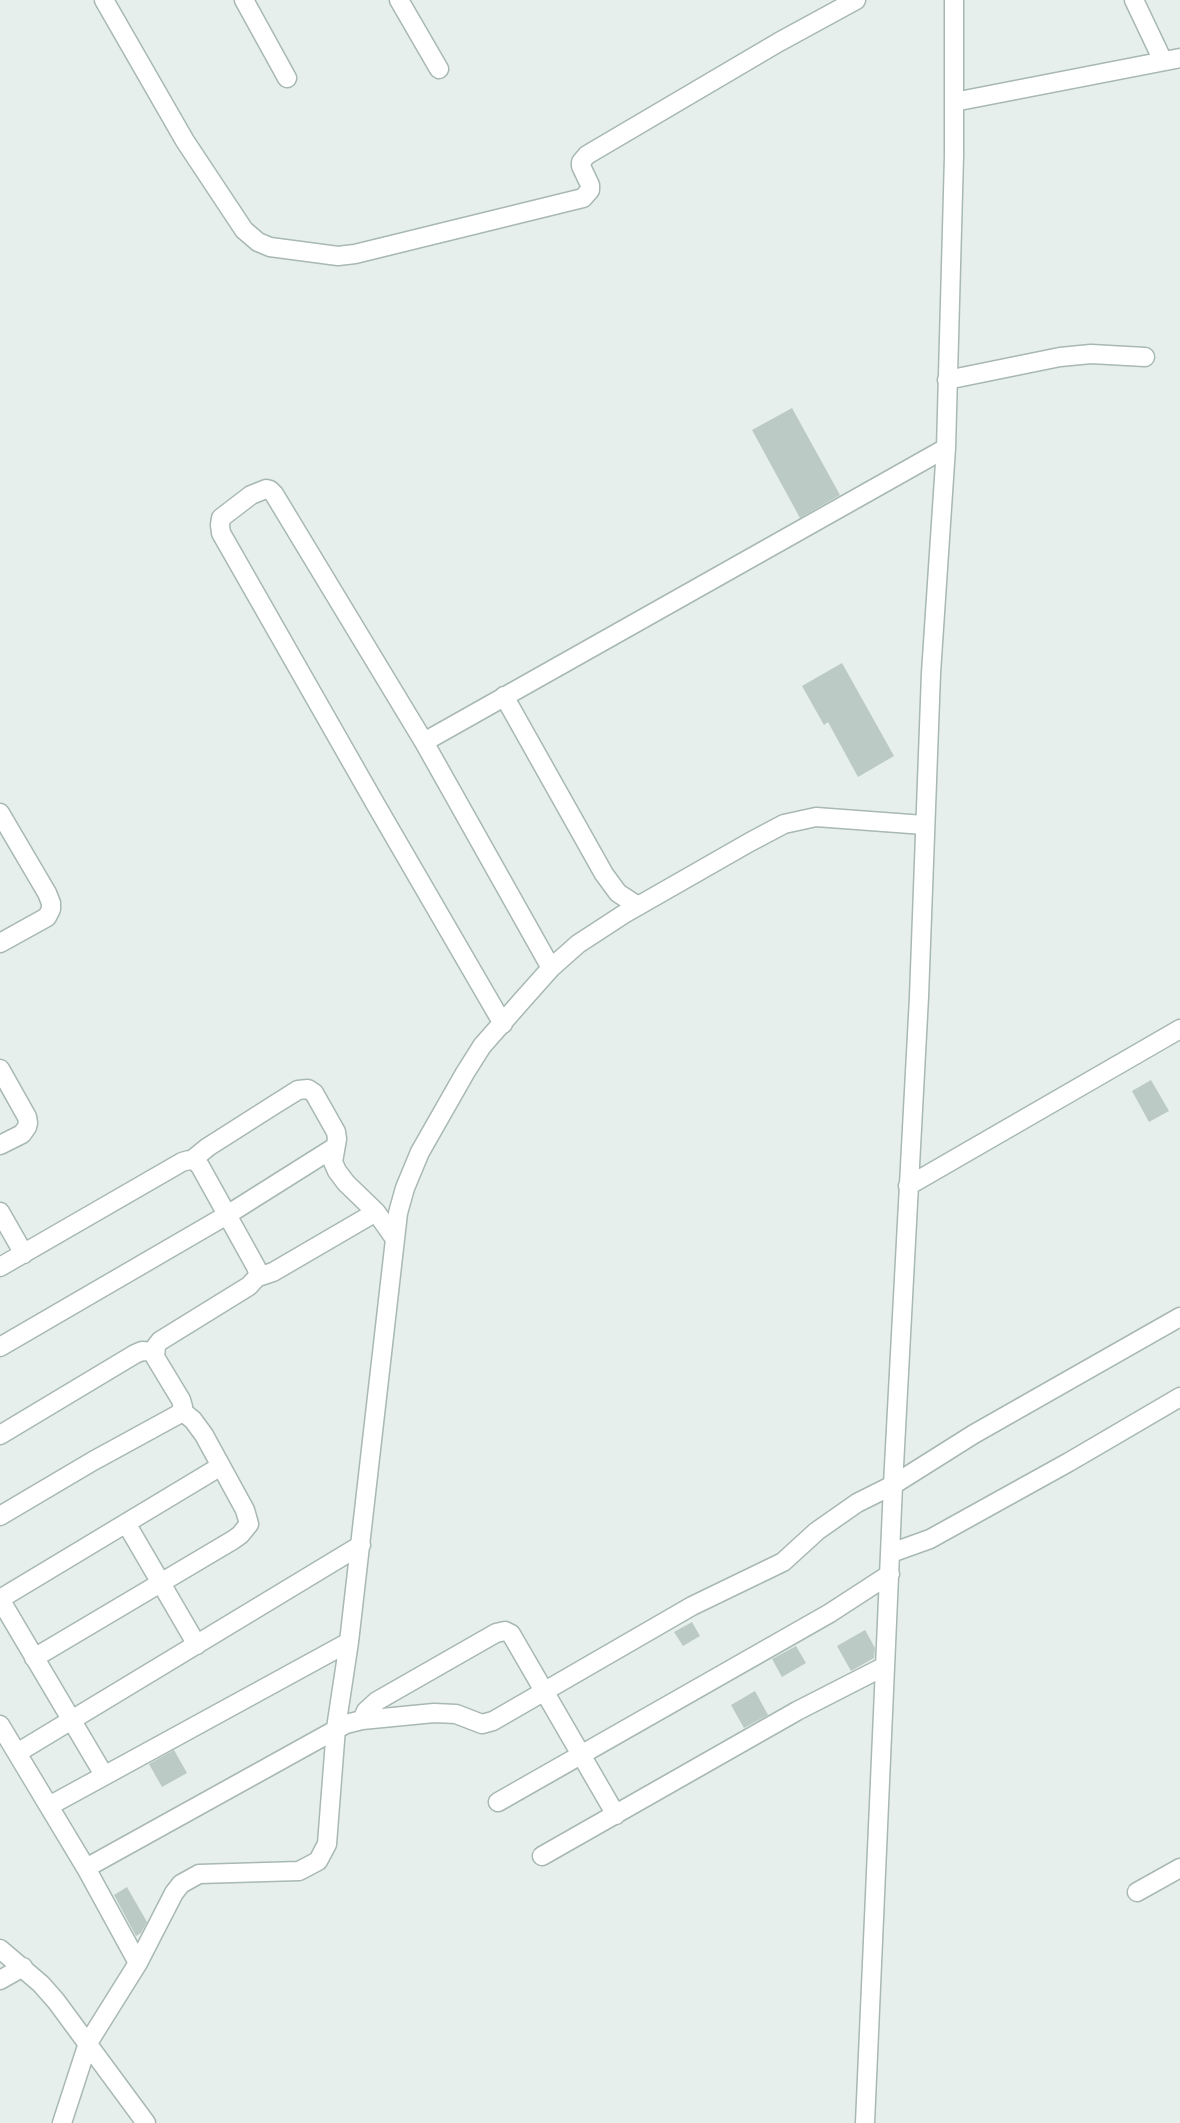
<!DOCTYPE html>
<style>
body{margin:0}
canvas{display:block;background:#e6efeb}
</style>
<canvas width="1180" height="2123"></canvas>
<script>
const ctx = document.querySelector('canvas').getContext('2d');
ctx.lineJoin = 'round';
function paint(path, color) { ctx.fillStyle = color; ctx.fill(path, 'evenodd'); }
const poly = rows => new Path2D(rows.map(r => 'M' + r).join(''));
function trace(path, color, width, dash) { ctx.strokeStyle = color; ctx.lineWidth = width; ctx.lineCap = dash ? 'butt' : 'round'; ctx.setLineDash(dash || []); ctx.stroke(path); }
paint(poly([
 [792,408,840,495,800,518,752,430],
 [842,663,894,756,858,777,828,722,824,725,802,686],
 [1151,1080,1169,1111,1149,1122,1132,1091],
 [692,1622,700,1636,683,1646,674,1632],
 [865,1630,875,1648,874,1658,851,1671,837,1646],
 [796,1646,806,1663,782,1677,772,1659],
 [755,1691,768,1715,744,1728,731,1705],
 [174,1750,187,1773,162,1787,149,1764],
 [127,1887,147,1922,141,1933,136,1936,114,1895]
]), '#bbcac4');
const minor = poly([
 [104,0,185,141,244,230,258,242,270,247,338,256,355,254,583,198,590,190,590,185,581,166,581,162,587,155,779,42,856,0],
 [244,0,287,78],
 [399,0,439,69],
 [1134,0,1163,61],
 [954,102,1180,58],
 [947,380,1060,357,1091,354,1145,357],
 [504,696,604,874,618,893,638,906],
 [424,742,946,448],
 [0,813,47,893,51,903,51,909,47,917,0,943],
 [503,1024,376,805,221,533,220,525,221,518,251,495,266,489,270,490,274,494,424,742,551,968],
 [0,1069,27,1117,28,1123,27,1127,22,1134,0,1145],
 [192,1160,208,1147,274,1105,298,1090,308,1089,314,1093,336,1132,337,1139,333,1162,337,1171,346,1183,376,1212,395,1239],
 [908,1186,1180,1029],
 [0,1212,24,1254],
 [0,1267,182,1162,189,1160,195,1161,200,1166,256,1267,259,1275,249,1286,160,1341,156,1346,155,1357,181,1400,183,1407,179,1414,93,1461,0,1516],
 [258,1277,273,1272,376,1212],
 [0,1347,227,1215,335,1147],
 [0,1435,135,1354,142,1351,155,1352],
 [126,1523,197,1645],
 [891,1553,930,1539,1069,1462,1180,1397],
 [0,1599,221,1466],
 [0,1599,104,1775],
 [34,1658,233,1540,240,1535,249,1524,245,1510,204,1435,193,1420,182,1411],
 [362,1720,366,1711,377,1701,496,1633,505,1631,511,1634,616,1815],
 [0,1725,86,1868,138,1963],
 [17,1753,361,1545],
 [498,1802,830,1613,890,1574],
 [49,1806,349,1642],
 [542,1856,797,1711,885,1666],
 [86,1868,346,1724,362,1720,434,1713,456,1714,482,1724,493,1721,692,1606,783,1562,817,1531,857,1503,893,1485,974,1434,1180,1317],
 [1137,1892,1180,1868],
 [0,1949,41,1984,56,2001,146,2123],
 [0,1980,23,1967],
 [62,2123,88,2043,138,1963,174,1893,181,1884,199,1874,299,1871,318,1861,327,1844,336,1728,349,1642,398,1213,405,1188,420,1152,465,1073,482,1046,526,996,551,968,578,944,624,914,750,842,784,824,816,817,924,825],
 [865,2123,893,1485,919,997,931,673,946,448,954,156,954,0]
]);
trace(minor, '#a8b8b2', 21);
trace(minor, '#fff', 18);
</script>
